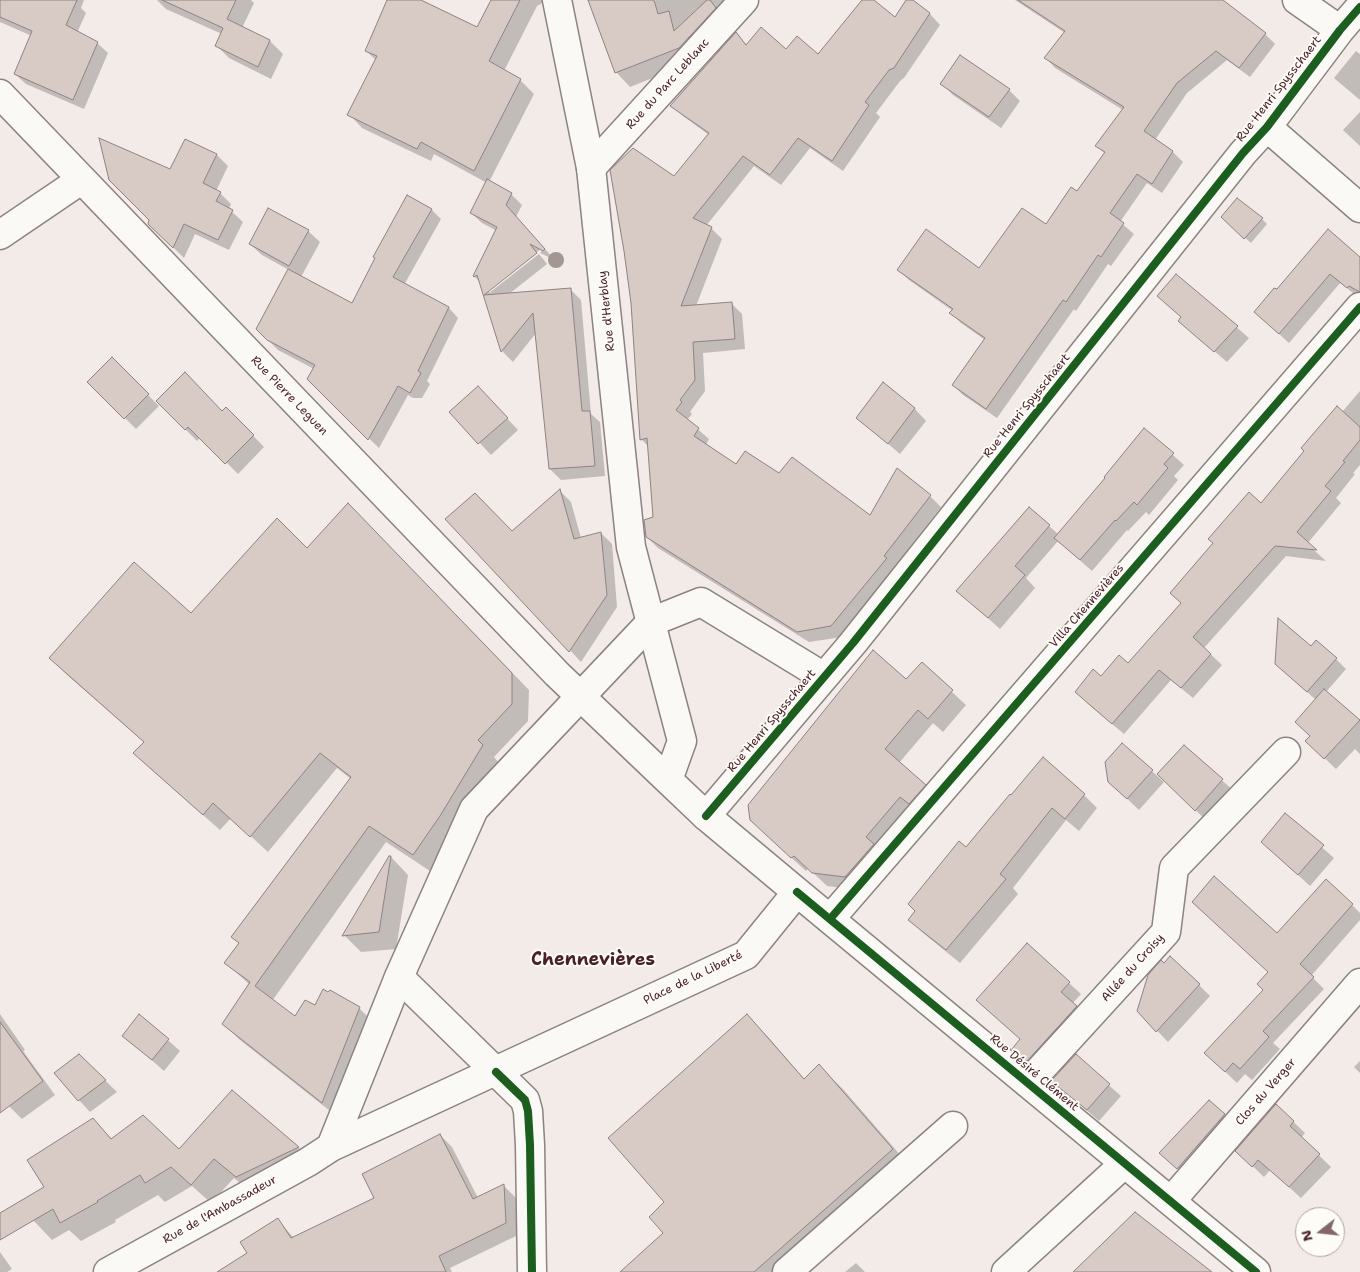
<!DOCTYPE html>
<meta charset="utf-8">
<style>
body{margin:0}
#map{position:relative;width:1360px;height:1272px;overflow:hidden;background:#f2ebe7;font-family:"Shantell Sans",sans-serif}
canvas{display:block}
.north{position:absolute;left:1295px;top:1207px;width:50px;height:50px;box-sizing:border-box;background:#fdfcf7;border:1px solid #b5a4a5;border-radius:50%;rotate:254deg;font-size:14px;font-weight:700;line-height:20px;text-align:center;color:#4a1f2b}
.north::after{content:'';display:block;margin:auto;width:18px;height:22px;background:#85666d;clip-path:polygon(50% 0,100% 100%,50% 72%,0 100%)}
</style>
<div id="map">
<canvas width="1360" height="1272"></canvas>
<div class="north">N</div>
</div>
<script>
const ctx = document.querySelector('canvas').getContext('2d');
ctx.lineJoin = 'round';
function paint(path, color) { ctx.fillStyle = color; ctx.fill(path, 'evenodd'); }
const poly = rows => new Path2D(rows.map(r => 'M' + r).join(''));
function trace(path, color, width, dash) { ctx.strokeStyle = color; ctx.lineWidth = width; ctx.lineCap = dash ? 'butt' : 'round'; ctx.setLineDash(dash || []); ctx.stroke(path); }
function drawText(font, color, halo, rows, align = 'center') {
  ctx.font = font + ' "Shantell Sans",sans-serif'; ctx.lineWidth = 4; ctx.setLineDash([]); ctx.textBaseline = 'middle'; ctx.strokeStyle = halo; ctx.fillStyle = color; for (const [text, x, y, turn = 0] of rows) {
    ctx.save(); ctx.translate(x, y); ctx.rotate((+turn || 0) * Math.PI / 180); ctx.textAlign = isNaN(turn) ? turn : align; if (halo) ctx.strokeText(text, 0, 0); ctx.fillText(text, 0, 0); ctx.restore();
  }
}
paint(poly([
 [0,0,84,0,81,8,86,13,77,33,97,43,108,53,84,109,26,84,15,74,32,36,0,22],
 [157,0,251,0,254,3,242,28,270,41,283,54,271,79,229,58,216,45,222,34,166,9],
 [389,0,418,0,478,29,493,0,548,0,537,6,504,71,520,80,534,94,489,182,511,194,522,205,516,217,555,260,540,253,543,250,542,248,489,290,489,293,539,254,547,264,509,294,571,290,581,300,591,414,600,422,605,476,561,480,550,469,536,333,513,362,503,352,481,283,474,276,497,231,482,223,471,213,487,183,434,154,431,161,362,128,349,114,376,60,366,51],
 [593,0,645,0,647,8,656,0,740,0,693,62,630,87,616,72],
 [864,0,872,0,895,18,907,0,911,0,930,14,940,25,904,78,900,81,876,113,880,117,843,171,810,148,781,185,754,166,706,226,711,228,722,239,696,306,731,303,742,314,745,349,703,353,705,391,690,412,692,414,687,420,709,439,706,445,737,465,779,475,870,516,930,496,941,507,894,567,897,569,842,637,809,642,658,548,647,537,655,518,649,447,641,439,675,177,709,135,683,116,672,106,736,34,747,45,818,55],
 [1015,0,1221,0,1265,34,1275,44,1250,77,1227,60,1187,93,1155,140,1173,152,1183,162,1162,193,1147,183,1120,222,1134,234,1111,266,1108,264,1076,311,1074,309,997,418,963,395,953,385,985,340,961,323,951,313,953,311,909,280,899,270,979,269,1047,225,1077,193,1105,154,1097,146,1123,110,1055,68,1046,58,1065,33],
 [1356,51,1360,54,1360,100,1334,78],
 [942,84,1009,90,1020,101,1001,128,953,95],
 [1360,112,1360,146,1343,130],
 [186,141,217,155,228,166,216,191,220,193,231,204,229,209,243,222,229,250,195,234,184,258,149,224,170,171],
 [407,197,432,210,441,219,404,285,449,308,458,318,427,381,430,384,422,398,413,398,408,395,379,448,308,379,314,369,278,350,257,329,289,270,262,255,250,244,308,231,320,242,301,277,353,305],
 [1262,219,1267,224,1251,243,1228,223],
 [1360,258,1360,295,1357,296,1340,283,1289,343,1255,312,1277,291],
 [1176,275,1249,338,1227,362,1179,321,1182,318],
 [112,359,159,406,136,429,89,382],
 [883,384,915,409,926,421,900,454,858,418],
 [1360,391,1360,465,1353,473,1355,474,1336,498,1341,503,1307,544,1326,561,1286,556,1204,648,1222,665,1193,698,1171,680,1124,734,1087,703,1101,678,1128,665,1182,603,1262,505],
 [489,399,518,430,491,455,451,412],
 [157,401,222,412,226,408,264,447,238,474,201,437,197,441],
 [1145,430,1184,465,1174,476,1178,480,1149,515,1146,512,1128,531,1127,530,1092,571,1058,541,1026,578,1035,588,1000,629,970,602,1029,508,1059,535],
 [560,491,571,502,581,538,601,533,612,544,617,607,581,662,447,519,512,533],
 [365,521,529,690,528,721,494,757,498,762,457,832,430,871,386,842,272,1001,295,1018,316,1007,359,1008,376,1025,339,1118,240,1040,223,1024,250,985,226,963,351,779,337,768,268,852,231,818,220,830,152,770,135,753,145,743,67,675,51,658,191,615,307,550],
 [1311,648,1336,659,1346,669,1326,692,1360,721,1360,754,1355,749,1336,769,1307,741,1311,736,1316,700,1287,674],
 [922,664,966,705,943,732,933,723,899,763,939,799,859,890,827,886,808,868,806,871,765,834],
 [1122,744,1164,782,1139,810,1121,793],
 [1184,747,1234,791,1207,821,1170,786],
 [1010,795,1084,795,1097,808,1079,831,1066,820,1013,888,1018,894,960,963,923,933,910,920],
 [1285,815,1334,858,1310,886,1274,853],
 [391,857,408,875,396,949,361,952,344,935],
 [1352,905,1360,913,1360,920,1311,976,1324,989,1273,1043,1280,1049,1252,1080,1245,1074,1237,1083,1217,1064,1264,990,1277,935],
 [1027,945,1081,994,1072,1004,1088,1019,1039,1071,1014,1049,1021,1040],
 [1199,985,1210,996,1168,1042,1138,1011],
 [0,1014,25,1050,23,1051,55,1095,22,1119,9,1106,0,1092],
 [140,1015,180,1051,164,1071,123,1035],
 [747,1016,769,1038,805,1080,819,1066,842,1088,915,1172,801,1272,621,1272,665,1233,666,1202],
 [79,1055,117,1092,90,1112,79,1100],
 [1076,1056,1121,1096,1099,1121,1053,1081],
 [1360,1061,1360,1073,1354,1067],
 [232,1092,298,1147,317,1166,256,1196,234,1178,211,1203,192,1186,165,1202,158,1195,115,1220,116,1222,81,1241,69,1230,52,1240,33,1220,46,1187,93,1120,113,1140,179,1150],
 [1209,1101,1230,1121,1183,1173,1166,1158],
 [1276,1105,1305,1133,1301,1138,1331,1167,1301,1198,1270,1170,1264,1177,1237,1151],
 [440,1135,452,1147,478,1198,504,1186,516,1198,518,1235,450,1268,452,1272,219,1272,249,1254,277,1219,294,1238,376,1199],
 [0,1252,12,1269,7,1272,0,1272],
 [856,1263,865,1272,845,1272]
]), '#0003');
const building = poly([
 [0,0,77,0,66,25,98,42,73,100,14,74,32,31,0,17,0,0],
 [162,0,236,0,227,19,270,40,258,67,215,46,223,28,162,0],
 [387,0,421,0,477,27,491,0,520,0,489,61,521,79,474,171,421,142,417,149,347,115,377,56,365,51,387,0],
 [588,0,654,0,658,14,669,11,674,31,707,0,710,0,716,8,679,48,615,73,588,0],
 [862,0,874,0,895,17,906,0,913,0,930,13,894,68,889,70,865,102,869,105,832,161,798,138,770,175,743,156,693,218,712,227,681,306,732,302,735,339,693,342,695,380,680,400,682,402,676,410,699,428,694,436,736,464,745,451,779,473,792,457,870,515,897,468,931,495,884,556,887,558,831,626,797,632,646,537,644,520,653,517,647,438,640,440,631,303,624,251,610,170,633,148,674,176,709,133,670,106,736,32,746,45,761,27,786,49,797,36,818,54,862,0],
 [1018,0,1223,0,1266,33,1239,68,1216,51,1177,83,1144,131,1173,151,1152,184,1137,174,1110,213,1124,223,1101,257,1098,255,1066,302,1063,300,986,409,952,385,985,338,949,313,953,309,897,270,926,229,979,268,1022,208,1046,224,1071,187,1077,191,1105,152,1095,146,1124,107,1044,58,1065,31,1018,0],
 [960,55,1010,89,989,117,940,84,960,55],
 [99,138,170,169,185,139,217,154,203,183,221,192,216,201,233,210,218,240,184,224,173,248,148,224,149,220,109,180,99,138],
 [487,179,512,193,506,205,545,249,543,251,530,244,537,253,484,295,571,288,582,411,590,411,595,466,549,469,533,313,501,352,477,275,474,277,473,276,497,227,470,213,487,179],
 [407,195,432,209,393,277,449,307,418,371,421,373,410,393,398,386,368,440,307,379,315,365,267,340,256,329,288,269,352,303,375,258,373,257,407,195],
 [1237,198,1263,218,1244,239,1221,217,1237,198],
 [268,208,309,230,289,266,249,244,268,208],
 [1328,229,1360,257,1360,292,1349,286,1347,288,1330,274,1279,334,1254,312,1274,288,1277,289,1328,229],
 [1176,274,1238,326,1214,352,1178,321,1181,317,1157,296,1176,274],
 [112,357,149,394,124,419,87,382,112,357],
 [185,372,222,411,226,407,254,435,225,464,188,427,185,430,156,401,185,372],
 [883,382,915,408,888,444,856,418,883,382],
 [478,386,508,418,478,444,449,412,478,386],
 [1337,406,1360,427,1360,440,1343,461,1345,462,1325,486,1331,491,1297,532,1317,550,1275,546,1193,637,1211,654,1181,688,1159,670,1112,724,1075,692,1093,669,1101,676,1119,655,1128,663,1181,603,1170,593,1213,543,1208,539,1249,492,1261,503,1304,451,1301,448,1337,406],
 [1144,428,1174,453,1164,464,1168,468,1137,505,1134,502,1116,521,1115,520,1080,560,1054,538,1105,478,1104,477,1144,428],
 [560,489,574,539,601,532,607,595,569,652,445,519,475,493,512,531,560,489],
 [348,503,512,673,512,704,478,740,483,745,440,816,413,855,369,826,255,986,295,1016,305,1000,315,1005,323,989,328,992,330,990,360,1007,322,1103,222,1024,250,982,224,963,239,943,231,937,351,777,320,753,250,837,213,803,203,815,133,753,144,742,49,658,134,562,191,613,277,518,307,548,348,503],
 [1029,507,1050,525,1015,566,1025,575,988,618,956,591,1029,507],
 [1278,618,1311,646,1316,640,1337,658,1307,692,1275,664,1278,618],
 [873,650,906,679,922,662,953,690,928,719,918,710,885,749,926,785,909,804,900,797,866,837,874,844,845,877,812,873,794,856,791,858,750,820,748,805,873,650],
 [1324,689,1360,720,1324,759,1305,741,1310,736,1295,722,1324,689],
 [1122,743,1153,770,1127,799,1108,782,1105,762,1122,743],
 [1184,745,1223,779,1195,811,1157,774,1184,745],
 [1043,757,1085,794,1065,819,1052,808,1000,874,1006,879,946,950,908,920,915,911,908,904,959,841,966,847,1010,794,1011,795,1043,757],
 [1285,813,1324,845,1298,875,1261,842,1285,813],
 [389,856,391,856,379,932,342,936,389,856],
 [1214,876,1277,933,1326,879,1353,904,1300,964,1314,977,1263,1031,1269,1037,1240,1069,1233,1063,1225,1072,1204,1053,1263,990,1257,984,1268,972,1192,902,1214,876],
 [1027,943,1070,982,1061,992,1077,1006,1027,1061,1012,1049,1020,1039,976,1000,1027,943],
 [1170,956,1200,984,1156,1032,1137,1011,1148,975,1161,960,1164,963,1170,956],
 [139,1014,169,1039,152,1060,122,1036,139,1014],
 [747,1014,804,1079,819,1064,893,1149,754,1272,620,1272,663,1233,649,1217,664,1202,608,1138,747,1014],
 [0,1022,43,1081,0,1113,0,1022],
 [79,1054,106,1080,78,1101,54,1073,79,1054],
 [1076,1054,1110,1084,1087,1110,1051,1081,1076,1054],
 [232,1090,299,1147,236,1177,214,1159,191,1185,171,1167,145,1183,140,1175,97,1201,98,1202,60,1223,53,1209,0,1240,0,1213,44,1187,27,1160,93,1118,111,1139,143,1115,179,1149,232,1090],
 [1209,1100,1225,1114,1177,1169,1159,1153,1209,1100],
 [1276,1104,1294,1121,1290,1126,1320,1154,1289,1187,1258,1160,1252,1167,1235,1151,1276,1104],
 [440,1134,473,1199,504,1184,506,1223,439,1256,446,1272,217,1272,247,1253,240,1242,278,1218,291,1238,374,1198,362,1174,440,1134],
 [1135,1212,1212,1272,1073,1272,1135,1212]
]);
paint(building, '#d8cac5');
trace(building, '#8e8283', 1);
const minor = poly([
 [1297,0,1340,30],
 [1267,127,1360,208],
 [591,168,744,0],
 [0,235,81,180],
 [580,697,651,622,701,602,824,677],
 [706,816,853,643,1243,153,1267,127,1340,30,1360,7],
 [830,919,1360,307],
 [1028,1083,1166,932,1174,868,1286,752],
 [1171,1201,1360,983],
 [787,1272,953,1126],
 [1006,1272,1124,1164]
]);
const major = poly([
 [557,0,591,168,631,547,682,741,668,780],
 [0,94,557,674,668,780,706,816,797,892,1256,1272],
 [399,977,525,1100,528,1111,530,1145,532,1272],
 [331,1147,399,977,474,809,580,697],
 [108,1272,308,1162,331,1147,746,955,797,892]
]);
trace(minor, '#8e8283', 31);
trace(major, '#8e8283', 31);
trace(minor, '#faf9f6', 28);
trace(major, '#faf9f6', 28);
trace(poly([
 [706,816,853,643,1243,153,1267,127,1340,30,1360,7],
 [797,892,1256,1272],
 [830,919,1360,307],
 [496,1072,525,1100,528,1111,530,1145,532,1272]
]), '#1b5e20', 8);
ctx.fillStyle = '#a49690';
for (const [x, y] of [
 [556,260]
]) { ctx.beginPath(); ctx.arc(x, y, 8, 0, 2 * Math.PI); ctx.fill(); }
drawText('12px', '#4a1f2b', '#fdfcf7', [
 ["Rue du Parc Leblanc",668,84,-48],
 ["Rue Henri Spysschaert",1279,89,-52],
 ["Rue d'Herblay",607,311,-96],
 ["Rue Pierre Leguen",289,396,46],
 ["Rue Henri Spysschaert",1027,406,-51],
 ["Villa Chennevières",1087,606,-49],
 ["Rue Henri Spysschaert",772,721,-50],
 ["Allée du Croisy",1133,968,-48],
 ["Place de la Liberté",693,978,-26],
 ["Rue Désiré Clément",1034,1073,40],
 ["Clos du Verger",1266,1092,-49],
 ["Rue de l'Ambassadeur",220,1210,-29]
]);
drawText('bold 18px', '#4a1f2b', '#fdfcf7', [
 ["Chennevières",593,960]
]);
</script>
